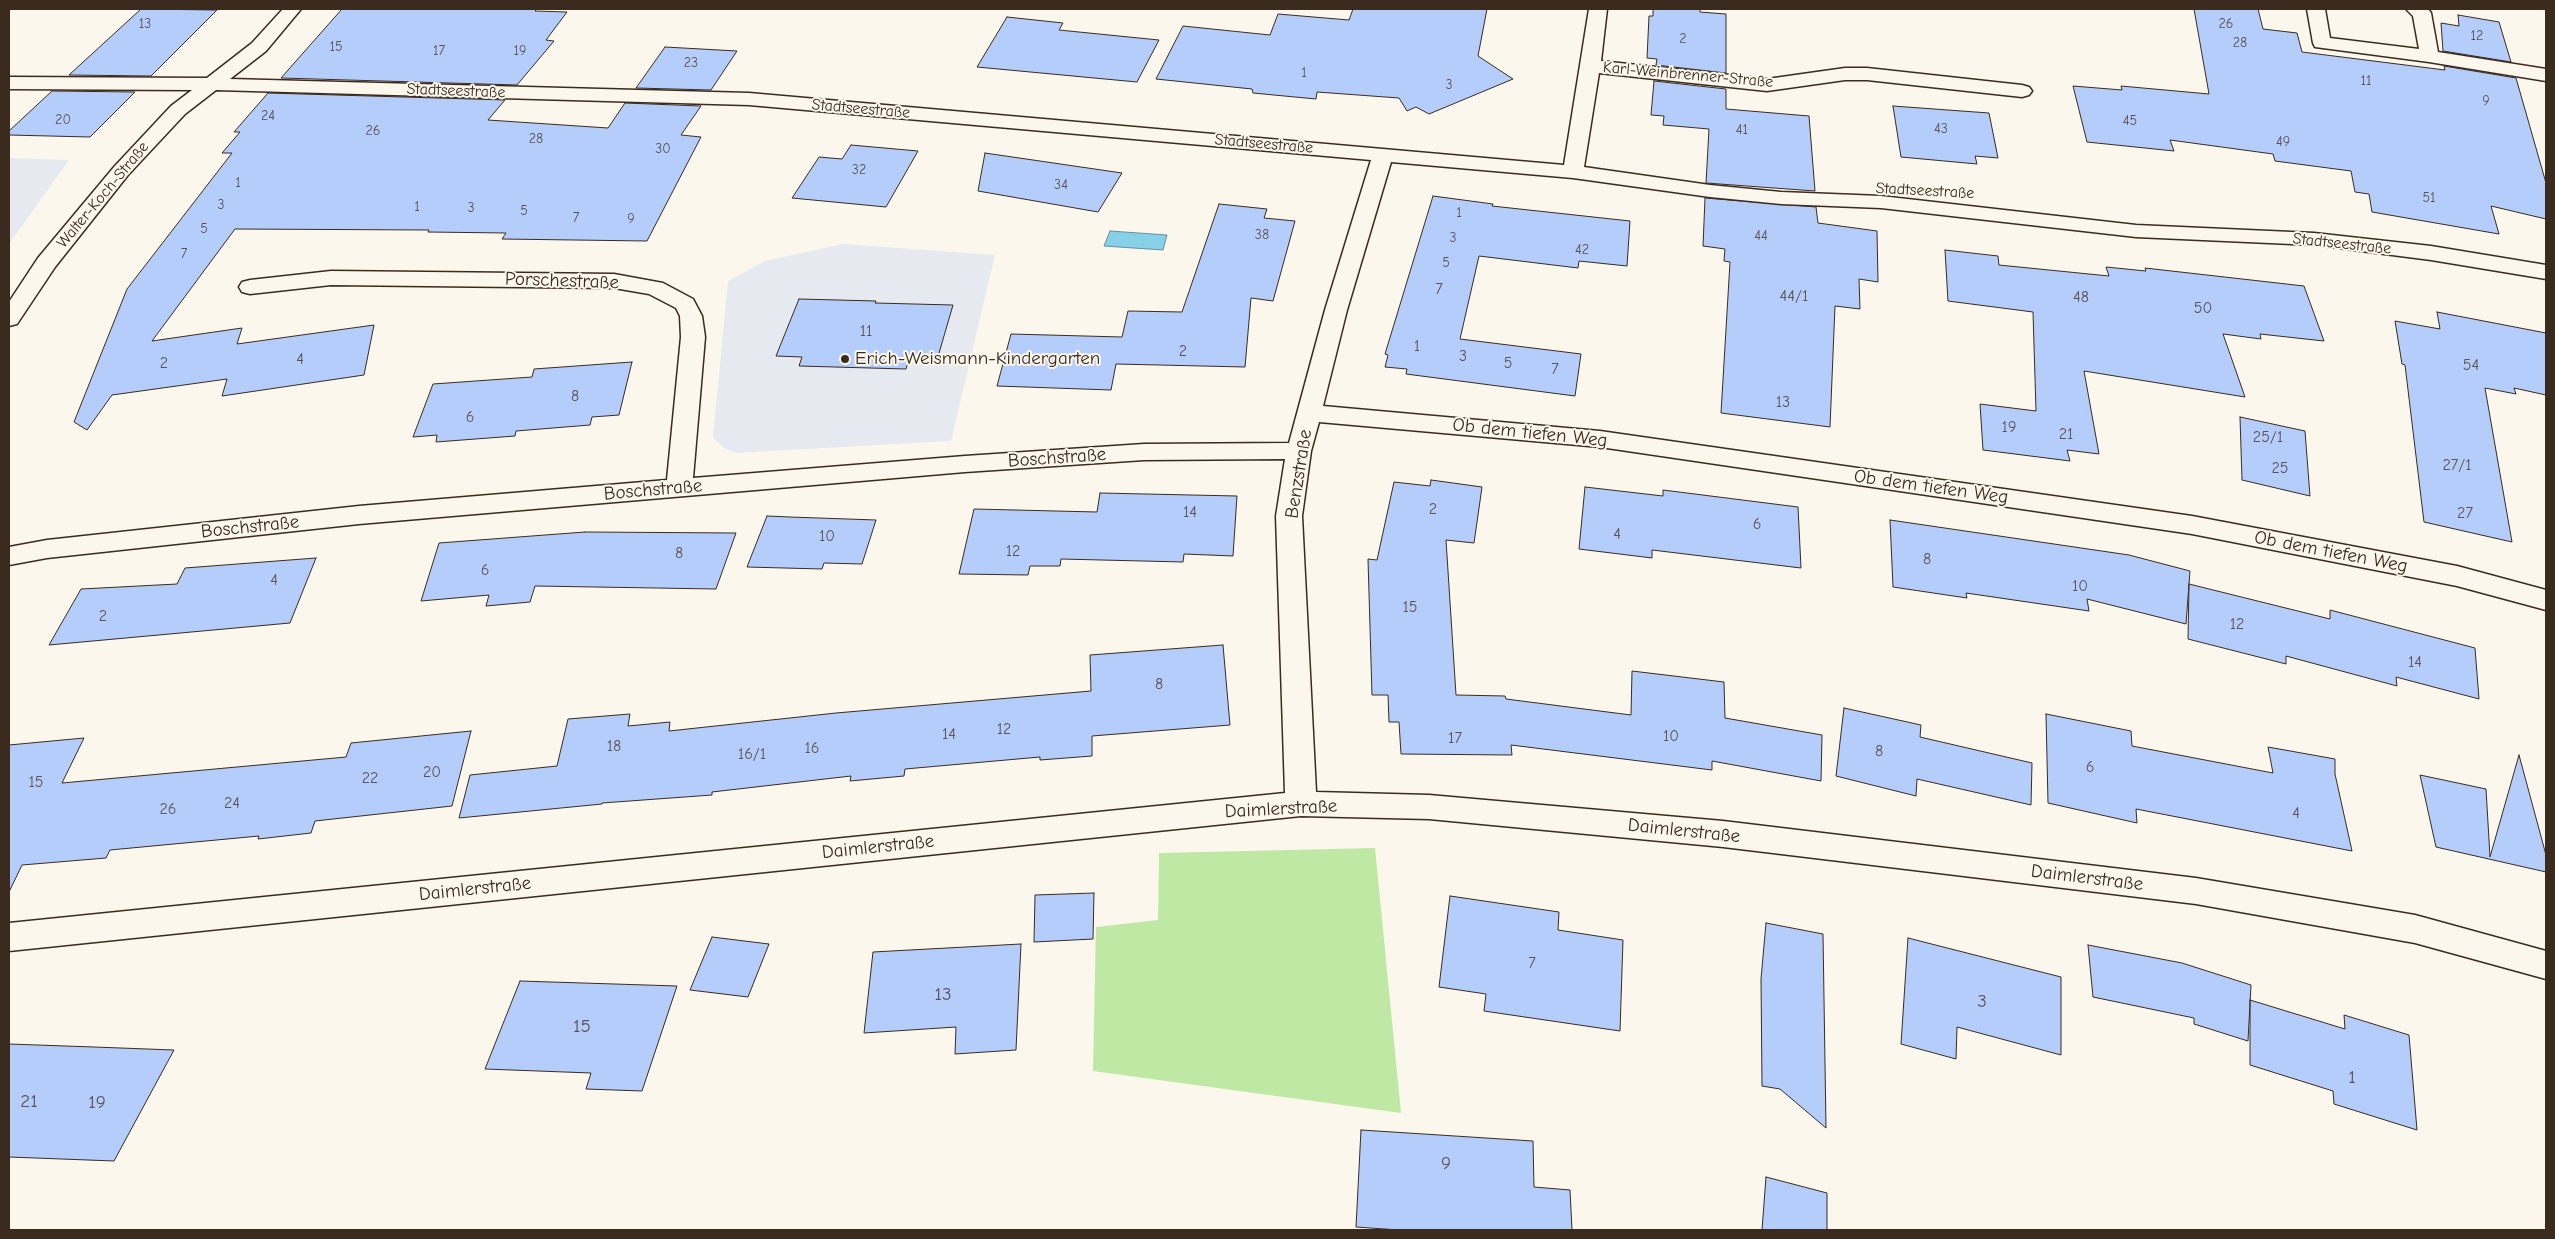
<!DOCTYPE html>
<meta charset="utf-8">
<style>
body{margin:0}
#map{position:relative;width:2555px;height:1239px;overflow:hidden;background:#fbf7ec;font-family:"Comic Neue",sans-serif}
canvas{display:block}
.frame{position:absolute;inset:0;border:10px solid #3b2a1e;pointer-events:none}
</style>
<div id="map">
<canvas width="2555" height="1239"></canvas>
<div class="frame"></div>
</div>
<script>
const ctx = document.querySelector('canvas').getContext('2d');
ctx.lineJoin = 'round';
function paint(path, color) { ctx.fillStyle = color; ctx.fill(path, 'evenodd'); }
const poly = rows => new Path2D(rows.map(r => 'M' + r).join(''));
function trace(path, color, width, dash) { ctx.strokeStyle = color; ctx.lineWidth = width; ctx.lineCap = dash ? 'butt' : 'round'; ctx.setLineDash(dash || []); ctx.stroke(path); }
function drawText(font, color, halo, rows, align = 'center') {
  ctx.font = font + ' "Comic Neue",sans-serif'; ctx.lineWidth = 4; ctx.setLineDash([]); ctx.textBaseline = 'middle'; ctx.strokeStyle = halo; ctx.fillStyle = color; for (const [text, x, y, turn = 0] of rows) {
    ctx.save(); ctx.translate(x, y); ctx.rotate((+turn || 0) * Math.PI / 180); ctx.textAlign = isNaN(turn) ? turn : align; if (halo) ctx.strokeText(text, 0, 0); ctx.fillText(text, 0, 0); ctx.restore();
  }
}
paint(poly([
 [9,158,69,160,9,244],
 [843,244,995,255,951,441,736,453,724,448,713,437,728,281,765,261]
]), '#e6eaf0');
paint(poly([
 [1375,848,1401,1113,1093,1071,1096,927,1158,920,1159,853]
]), '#bfe8a4');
const water = poly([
 [1110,231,1167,235,1163,250,1104,246,1110,231]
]);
paint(water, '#87d1e8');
trace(water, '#698e97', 1);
const building = poly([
 [141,9,217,10,151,76,69,75,141,9],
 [342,9,537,9,535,11,567,12,546,40,554,41,517,85,281,78,342,9],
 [1353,9,1487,9,1478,56,1513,79,1429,114,1416,107,1407,111,1399,98,1317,92,1316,99,1253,93,1252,89,1156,79,1183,26,1270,35,1278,14,1349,20,1353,9],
 [1653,9,1700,9,1700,12,1726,14,1726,73,1656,65,1657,59,1647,58,1649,16,1653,16,1653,9],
 [2194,9,2258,9,2263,29,2297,33,2302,52,2445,70,2444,66,2516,78,2546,183,2546,219,2491,206,2499,234,2372,212,2369,194,2355,192,2351,171,2275,161,2273,154,2170,140,2174,151,2087,142,2073,86,2122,90,2121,86,2209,94,2194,9],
 [2458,15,2499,22,2511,62,2443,51,2441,23,2459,26,2458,15],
 [1007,17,1063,23,1059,30,1159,40,1137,82,977,67,1007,17],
 [665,47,737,51,711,90,636,88,665,47],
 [1654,81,1726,89,1726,109,1809,116,1815,191,1706,183,1709,129,1663,125,1664,116,1651,115,1654,81],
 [52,91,135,92,90,137,9,135,9,131,52,91],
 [268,93,505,100,488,120,608,128,625,103,701,106,681,135,701,137,647,241,502,239,506,233,428,232,429,230,235,229,152,341,242,328,237,344,374,325,364,375,222,396,227,379,112,395,87,430,74,422,127,289,232,153,222,153,240,132,234,132,268,93],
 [1893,106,1989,113,1998,158,1975,156,1977,164,1901,157,1893,106],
 [851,145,918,151,886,207,792,198,819,157,842,159,851,145],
 [985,153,1122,173,1098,212,978,191,985,153],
 [1433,196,1493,204,1492,206,1630,221,1627,266,1579,261,1578,268,1479,256,1460,339,1581,354,1575,396,1406,374,1407,369,1385,367,1388,355,1385,354,1433,196],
 [1705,198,1816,207,1818,223,1877,231,1878,282,1859,279,1860,309,1835,306,1830,427,1721,413,1730,262,1724,261,1725,249,1703,246,1705,198],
 [1219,204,1267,209,1264,218,1295,221,1273,301,1251,298,1245,367,1116,364,1111,390,997,386,1011,334,1122,337,1128,311,1182,312,1219,204],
 [1945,250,1998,256,1999,265,2109,276,2106,267,2146,271,2145,268,2304,286,2324,341,2260,334,2261,339,2223,334,2245,397,2084,371,2099,454,2067,450,2070,461,1983,450,1980,404,2036,411,2033,312,1948,301,1945,250],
 [799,299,876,301,875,303,953,305,937,360,909,359,906,369,799,366,802,357,776,356,799,299],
 [2437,312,2546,333,2546,395,2514,388,2516,394,2485,388,2512,542,2424,522,2405,365,2402,364,2395,321,2440,329,2437,312],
 [632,362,619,415,592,417,590,425,516,431,515,436,436,442,437,435,413,437,433,384,532,377,534,369,632,362],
 [2240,417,2305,431,2310,496,2242,480,2240,417],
 [1431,480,1482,487,1474,543,1446,540,1456,695,1505,696,1506,699,1631,715,1632,671,1724,682,1725,718,1822,735,1821,781,1712,761,1712,770,1511,745,1512,755,1401,754,1399,722,1389,722,1388,695,1372,695,1368,559,1377,560,1394,482,1430,486,1431,480],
 [1585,487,1663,496,1663,490,1798,507,1801,568,1652,550,1652,558,1579,549,1585,487],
 [1100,493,1237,496,1233,556,1184,554,1183,562,1061,559,1060,566,1030,566,1028,575,959,574,974,509,1097,512,1100,493],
 [767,516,790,517,876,520,862,564,824,563,822,569,747,567,767,516],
 [1890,520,2129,555,2190,571,2186,624,2087,599,2089,611,1966,593,1967,598,1893,587,1890,520],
 [585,532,736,533,716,589,535,586,530,602,486,606,489,595,421,601,439,543,585,532],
 [316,558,290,623,49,645,81,589,177,584,185,568,316,558],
 [2189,584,2330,619,2330,610,2475,648,2479,699,2396,677,2397,686,2286,656,2286,664,2188,639,2189,584],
 [1223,645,1230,725,1092,736,1092,756,1040,760,1040,757,905,769,904,776,850,781,851,776,712,792,712,795,602,803,602,804,459,818,470,775,557,766,568,719,630,714,628,726,670,722,669,731,836,713,1091,691,1090,655,1223,645],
 [1844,708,1921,725,1920,737,2032,763,2031,805,1917,779,1916,796,1836,776,1844,708],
 [2046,714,2131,731,2132,746,2273,773,2268,747,2335,759,2335,774,2352,851,2136,809,2137,823,2048,803,2046,714],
 [471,731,452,806,315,821,311,833,258,839,259,836,110,850,106,858,22,865,9,892,9,745,84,738,62,783,346,757,351,743,471,731],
 [2519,755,2546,855,2546,872,2436,847,2420,775,2486,789,2490,857,2519,755],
 [1094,893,1093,939,1034,942,1035,895,1094,893],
 [1450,896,1559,912,1558,930,1623,940,1620,1031,1484,1011,1486,994,1439,987,1450,896],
 [1766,923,1823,934,1826,1128,1780,1089,1762,1086,1761,979,1766,923],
 [712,937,769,944,748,997,690,990,712,937],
 [1908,938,2061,977,2061,1055,1957,1027,1956,1059,1901,1044,1908,938],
 [1021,944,1016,1050,955,1054,956,1027,864,1033,873,952,1021,944],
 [2088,945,2182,963,2251,985,2248,1041,2194,1024,2194,1018,2093,997,2088,945],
 [520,981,677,986,642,1091,586,1089,591,1073,485,1069,520,981],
 [2250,1000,2345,1029,2344,1015,2409,1035,2417,1130,2334,1104,2333,1091,2250,1065,2250,1000],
 [9,1044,94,1047,174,1050,114,1161,9,1157,9,1044],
 [1361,1130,1533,1141,1534,1187,1570,1190,1572,1230,1399,1230,1356,1227,1361,1130],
 [1766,1177,1827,1193,1827,1230,1762,1230,1766,1177]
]);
paint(building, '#b5cdfb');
trace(building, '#3b2a1e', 1);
const minor = poly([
 [283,9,301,9,266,51,230,79,749,93,1564,165,1589,9,1607,9,1601,61,1767,79,1845,68,1867,68,2022,85,2029,87,2032,91,2029,95,2022,97,1867,80,1845,80,1767,91,1599,73,1584,167,1710,185,1781,192,1881,196,2136,225,2314,233,2431,246,2546,265,2546,279,2431,260,2314,245,2136,237,1881,208,1781,204,1710,197,1573,178,1391,162,1347,310,1323,406,1600,431,2192,516,2457,566,2546,590,2546,610,2457,586,2192,534,1600,447,1319,422,1311,451,1302,516,1316,792,1429,795,1723,821,2196,878,2415,915,2546,951,2546,979,2415,943,2196,904,1723,847,1429,819,1301,816,9,951,9,923,1285,793,1276,516,1285,459,1144,460,965,472,359,524,47,558,9,565,9,547,47,540,359,506,667,480,681,337,680,316,676,308,649,294,614,288,331,285,250,294,242,292,239,287,242,282,250,280,331,271,614,274,663,283,693,299,702,316,705,337,693,478,965,456,1144,444,1289,443,1325,310,1371,160,749,105,216,90,185,114,128,175,55,267,17,324,9,326,9,302,38,258,114,167,171,106,192,90,9,89,9,77,207,78,252,43,283,9],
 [2307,9,2325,9,2330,38,2419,49,2413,16,2406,9,2428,9,2431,13,2438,52,2546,69,2546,81,2429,62,2315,47,2313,43,2307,9]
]);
trace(minor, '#3b2a1e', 3);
paint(minor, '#fbf7ec');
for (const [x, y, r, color] of [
 [845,359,5,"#3b2a1e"]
]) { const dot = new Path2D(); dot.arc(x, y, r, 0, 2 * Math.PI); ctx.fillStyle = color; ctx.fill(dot); trace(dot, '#fbf7ec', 2); }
drawText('14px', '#5a5355', null, [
 ["13",145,24],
 ["26",2226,24],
 ["12",2477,36],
 ["2",1683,39],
 ["28",2240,43],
 ["15",336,47],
 ["17",439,51],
 ["19",520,51],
 ["23",691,63],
 ["1",1304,73],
 ["11",2366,81],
 ["3",1449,85],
 ["9",2486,101],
 ["24",268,116],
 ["20",63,120],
 ["45",2130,121],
 ["43",1941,129],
 ["41",1742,130],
 ["26",373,131],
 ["28",536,139],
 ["49",2283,142],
 ["30",663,149],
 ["32",859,170],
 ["1",238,183],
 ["34",1061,185],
 ["51",2429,198],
 ["3",221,205],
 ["1",417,207],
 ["3",471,208],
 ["5",524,211],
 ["1",1459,213],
 ["7",576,218],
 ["9",631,219],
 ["5",204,229],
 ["38",1262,235],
 ["44",1761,236],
 ["3",1453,238],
 ["42",1582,250],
 ["7",184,254],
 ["5",1446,263]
]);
drawText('16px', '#3b2a1e', '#fbf7ec', [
 ["Karl-Weinbrenner-Straße",1688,75,5],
 ["Stadtseestraße",456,91,2],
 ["Stadtseestraße",861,109,5],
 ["Stadtseestraße",1264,144,5],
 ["Stadtseestraße",1925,191,3],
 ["Walter-Koch-Straße",103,195,-50],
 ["Stadtseestraße",2342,244,6]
]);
drawText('16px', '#5a5355', null, [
 ["7",1439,289],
 ["44/1",1794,296],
 ["48",2081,297],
 ["50",2203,308],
 ["11",866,331],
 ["1",1417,346],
 ["2",1183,351],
 ["3",1463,356],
 ["4",300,359],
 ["2",164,363],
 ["5",1508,363],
 ["54",2471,365],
 ["7",1555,369],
 ["8",575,396],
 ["13",1783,402],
 ["6",470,417],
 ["19",2009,427],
 ["21",2066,434],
 ["25/1",2268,437],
 ["27/1",2457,465],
 ["25",2280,468],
 ["2",1433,509],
 ["14",1190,512],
 ["27",2465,513],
 ["6",1757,524],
 ["4",1617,534],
 ["10",827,536],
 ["12",1013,551],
 ["8",679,553],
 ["8",1927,559],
 ["6",485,570],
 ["4",274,580],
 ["10",2080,586],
 ["15",1410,607],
 ["2",103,616],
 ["12",2237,624],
 ["14",2415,662],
 ["8",1159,684],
 ["12",1004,729],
 ["14",949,734],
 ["10",1671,736],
 ["17",1455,738],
 ["18",614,746],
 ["16",812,748],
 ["8",1879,751],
 ["16/1",752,754],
 ["6",2090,767],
 ["20",432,772],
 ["22",370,778],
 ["15",36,782],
 ["24",232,803],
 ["26",168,809],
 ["4",2296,813],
 ["7",1532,963]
]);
drawText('19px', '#3b2a1e', '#fbf7ec', [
 ["Porschestraße",562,281,2],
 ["Ob dem tiefen Weg",1530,433,6],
 ["Boschstraße",1057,458,-4],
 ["Benzstraße",1299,474,-81],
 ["Ob dem tiefen Weg",1931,487,8],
 ["Boschstraße",653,490,-5],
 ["Boschstraße",250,527,-6],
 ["Ob dem tiefen Weg",2331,552,11],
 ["Daimlerstraße",1281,809,-3],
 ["Daimlerstraße",1684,831,6],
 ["Daimlerstraße",878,847,-6],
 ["Daimlerstraße",2087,878,7],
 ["Daimlerstraße",475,889,-6]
]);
drawText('19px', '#3b2a1e', '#fbf7ec', [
 ["Erich-Weismann-Kindergarten",855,359]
], 'left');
drawText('19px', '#5a5355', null, [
 ["13",943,995],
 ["3",1982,1002],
 ["15",582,1027],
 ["1",2352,1078],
 ["21",29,1102],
 ["19",97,1103],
 ["9",1446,1164]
]);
</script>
